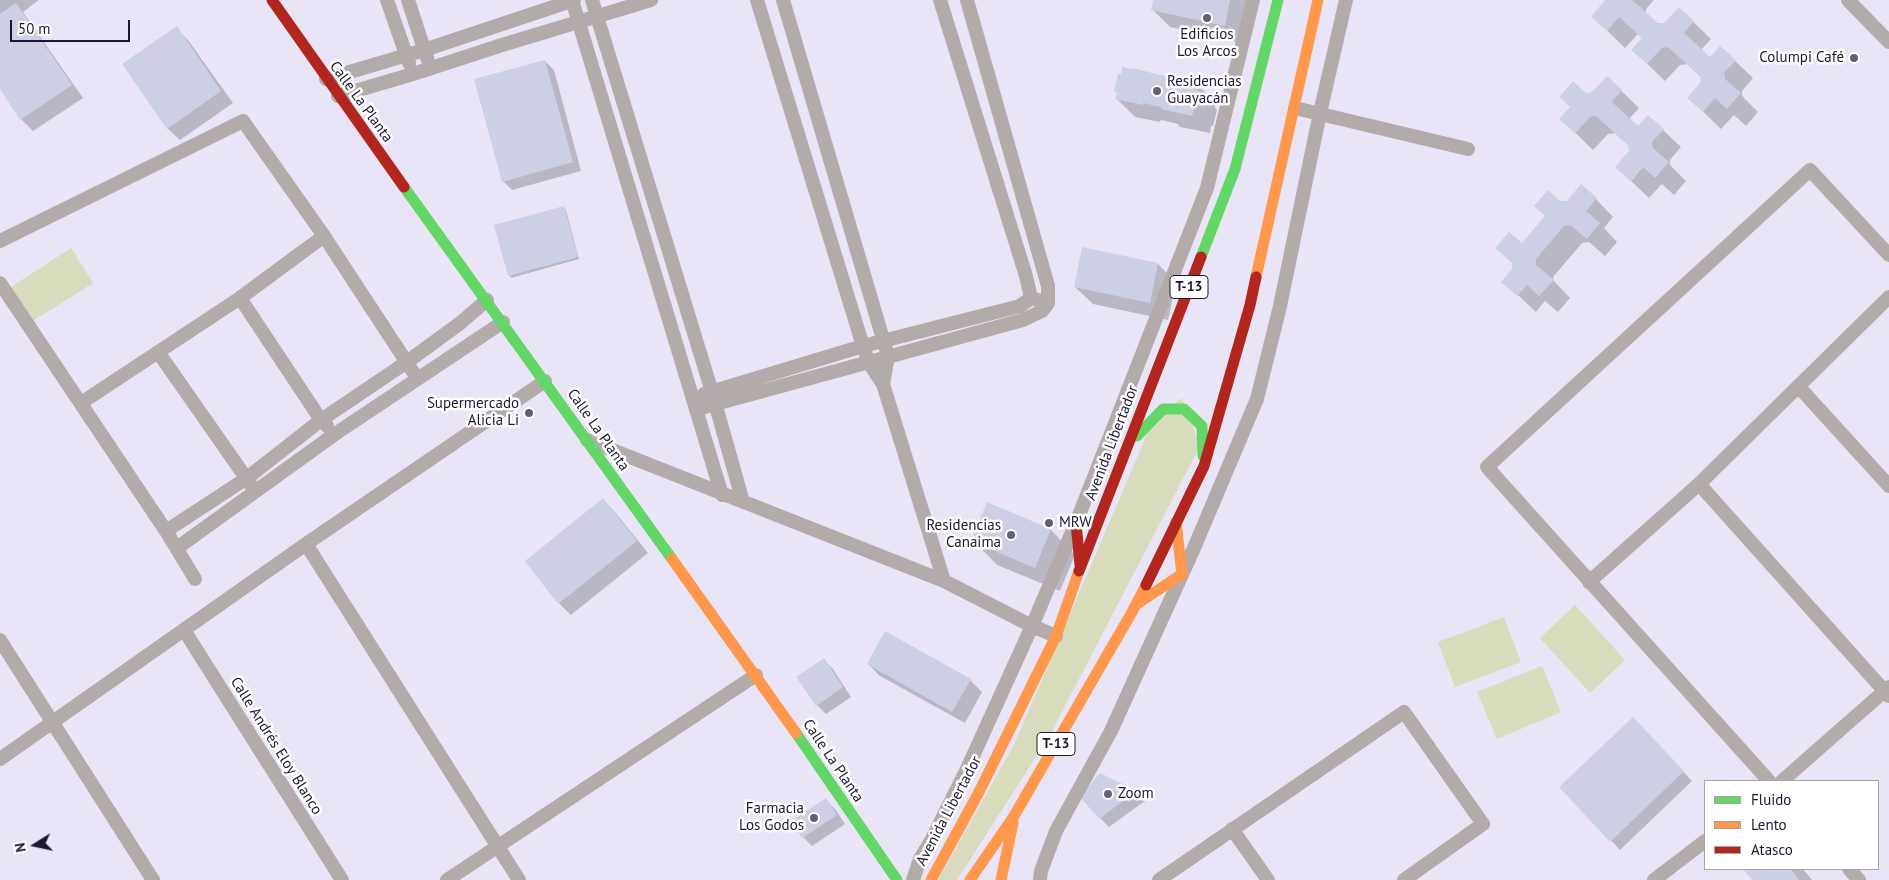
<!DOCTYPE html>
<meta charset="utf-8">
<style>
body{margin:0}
#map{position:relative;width:1889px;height:880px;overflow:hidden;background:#e9e5f7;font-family:"PT Sans",sans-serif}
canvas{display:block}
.legend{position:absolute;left:1704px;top:780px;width:175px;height:90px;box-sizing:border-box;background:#fff;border:1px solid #a5a2ad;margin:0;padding:6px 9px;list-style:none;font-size:15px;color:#1d1632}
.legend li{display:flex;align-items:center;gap:10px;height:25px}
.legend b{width:25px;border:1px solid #a5a2ad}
.north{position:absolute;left:10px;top:820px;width:50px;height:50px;-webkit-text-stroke:4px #fff;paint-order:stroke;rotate:260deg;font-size:14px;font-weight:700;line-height:20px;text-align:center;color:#1d1632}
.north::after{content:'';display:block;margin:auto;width:18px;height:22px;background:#1d1632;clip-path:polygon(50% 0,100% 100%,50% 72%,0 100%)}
.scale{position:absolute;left:10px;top:20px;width:120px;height:22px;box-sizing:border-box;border:2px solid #1d1632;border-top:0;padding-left:6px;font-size:15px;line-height:18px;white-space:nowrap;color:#1d1632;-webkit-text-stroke:4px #fff;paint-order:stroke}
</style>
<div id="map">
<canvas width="1889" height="880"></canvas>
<ul class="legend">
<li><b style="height:6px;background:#63d668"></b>Fluido</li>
<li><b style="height:6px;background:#ff974d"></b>Lento</li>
<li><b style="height:6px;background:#b3261e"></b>Atasco</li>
</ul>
<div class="north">N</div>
<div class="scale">50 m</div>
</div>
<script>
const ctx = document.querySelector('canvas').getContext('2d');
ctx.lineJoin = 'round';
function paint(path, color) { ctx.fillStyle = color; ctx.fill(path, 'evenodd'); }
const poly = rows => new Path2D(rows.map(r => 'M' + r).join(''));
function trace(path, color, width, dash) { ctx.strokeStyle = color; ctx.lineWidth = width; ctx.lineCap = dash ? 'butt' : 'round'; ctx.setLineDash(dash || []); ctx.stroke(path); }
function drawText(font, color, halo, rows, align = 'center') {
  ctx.font = font + ' "PT Sans",sans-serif'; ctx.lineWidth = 5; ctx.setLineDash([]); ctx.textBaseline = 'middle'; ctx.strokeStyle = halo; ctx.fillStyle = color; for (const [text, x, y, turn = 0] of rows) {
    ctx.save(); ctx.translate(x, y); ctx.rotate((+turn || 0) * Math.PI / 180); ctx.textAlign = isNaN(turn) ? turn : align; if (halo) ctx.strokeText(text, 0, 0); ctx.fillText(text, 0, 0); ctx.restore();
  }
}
paint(poly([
 [71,248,93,283,33,321,11,287],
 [1182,398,1200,446,1050,735,957,880,938,880,1014,745,1154,418],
 [1575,605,1625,660,1590,693,1540,638],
 [1504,617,1521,662,1455,687,1438,642],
 [1542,666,1561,712,1497,739,1477,692]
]), '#d8dbbc');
paint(poly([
 [0,0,39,0,23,12,83,98,33,131,21,119,0,87],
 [1154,0,1251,0,1242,43,1170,27,1152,9],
 [1606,0,1654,0,1646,9,1646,14,1658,25,1665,24,1679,8,1711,39,1701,50,1710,58,1735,61,1753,78,1742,91,1742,96,1758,112,1746,126,1734,115,1721,129,1689,98,1702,83,1702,78,1687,64,1680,65,1665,81,1633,50,1643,39,1638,34,1625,48,1593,17],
 [176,28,188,40,233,103,180,140,167,128],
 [545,61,554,70,581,171,512,190,503,181],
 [1607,77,1639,108,1629,119,1638,127,1663,130,1681,147,1670,160,1670,165,1686,181,1674,195,1662,184,1649,198,1616,167,1630,152,1630,147,1615,133,1608,134,1593,150,1561,119,1586,94,1593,93],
 [1198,85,1216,103,1215,108,1217,110,1213,126,1211,126,1210,133,1180,127,1178,124,1161,120,1160,122,1135,117,1117,99],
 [1596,199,1613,217,1604,228,1617,242,1605,256,1589,242,1582,243,1553,277,1554,281,1570,298,1558,312,1545,301,1536,312,1503,281,1514,269,1513,264,1497,248,1522,245,1560,203],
 [563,207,566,210,579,259,511,278,509,275],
 [1158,264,1176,282,1168,320,1093,304,1075,287],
 [603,500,615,512,648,553,571,615,559,603],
 [988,503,1051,530,1075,555,1060,591,997,565,973,540],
 [824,660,833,669,851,697,826,714,817,705],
 [868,664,970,680,982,692,965,723,880,676],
 [1641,727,1692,781,1620,850,1560,787],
 [1100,774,1137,792,1145,801,1109,827,1100,818],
 [826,800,835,809,845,824,812,846,803,837],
 [1745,869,1803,869,1812,880,1754,880]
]), '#0003');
paint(poly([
 [1153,0,1230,0,1225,26,1151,10],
 [1605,0,1632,0,1658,23,1664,23,1679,7,1694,21,1684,33,1710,57,1720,46,1736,60,1724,73,1725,79,1741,93,1727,109,1715,98,1703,112,1687,98,1701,82,1700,76,1668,47,1662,48,1647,64,1631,50,1642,38,1619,17,1607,31,1591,17],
 [16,3,72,85,20,120,0,89,0,14],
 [177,26,221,91,167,129,122,64],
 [545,60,573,162,502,182,474,79],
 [1122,67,1132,69,1132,68,1181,80,1182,78,1199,84,1197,91,1200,91,1195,109,1194,109,1192,116,1161,109,1162,107,1143,103,1143,105,1115,99,1117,93,1114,92,1118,74,1121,74],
 [1607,76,1622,90,1612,102,1638,126,1648,115,1664,129,1652,142,1653,148,1669,162,1655,178,1643,167,1631,182,1615,167,1629,151,1628,145,1596,116,1590,117,1575,133,1559,119,1570,107,1559,97,1573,81,1586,93,1592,92],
 [1581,184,1597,198,1586,211,1600,223,1587,239,1570,225,1564,226,1536,259,1536,265,1554,280,1539,296,1527,285,1517,296,1501,282,1512,269,1512,263,1495,248,1509,232,1522,243,1545,216,1534,206,1548,190,1560,201,1567,201],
 [564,206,578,257,508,276,494,225],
 [1082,247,1158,263,1150,303,1074,287],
 [603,498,637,541,558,604,525,561],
 [987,502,1051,529,1035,568,971,541],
 [885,631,971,679,952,712,867,664],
 [824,658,843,687,816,706,796,677],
 [1633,717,1684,771,1610,842,1559,787],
 [1100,773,1137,791,1099,819,1080,797],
 [826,798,837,815,802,838,791,821],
 [1743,869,1791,869,1799,880,1752,880]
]), '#cdcfe5');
trace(poly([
 [387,0,409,63],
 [408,0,427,58],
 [572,0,722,495],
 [592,0,712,392,743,502],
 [757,0,863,346,869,363,883,384,944,581],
 [783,0,888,356,883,384],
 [940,0,1026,276,1031,298],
 [1848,0,1889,42],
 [326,79,424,50,574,0],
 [338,96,413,74,502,45,651,0],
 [1295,108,1468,149],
 [0,241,243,121,324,236,417,378],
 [0,283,166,531,195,579],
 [240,298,321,420,327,426],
 [158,352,251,485],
 [1799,387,1889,486],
 [704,394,863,346,1020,306,1031,298,1048,303],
 [81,403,240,298,324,236],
 [697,409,1023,320,1042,311,1048,303,1048,286,967,0],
 [587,440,944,581,1032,626,1056,636],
 [1699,484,1889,696],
 [166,531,247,478,321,420,407,362,459,324,487,300],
 [306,544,519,880],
 [177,548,335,434,503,322],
 [1589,582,1699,484,1889,297],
 [184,630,342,880],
 [0,640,153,880],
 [0,759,306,544,545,381],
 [1769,781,1487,467,1810,170,1889,255],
 [1782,781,1889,687],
 [1232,829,1268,880],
 [1849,869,1859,880],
 [447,880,756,675],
 [913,880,920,859,932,839,968,767,1032,626,1076,523,1207,188,1253,0],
 [1040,880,1041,871,1056,831,1111,731,1194,548,1257,399,1280,306,1320,113,1346,0],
 [1159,880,1404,712,1483,824,1404,880],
 [1654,880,1705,841]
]), '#b3aaaa', 14);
trace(poly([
 [404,187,672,559],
 [1201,257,1235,169,1278,0],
 [1137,436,1163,409,1184,409,1202,426,1203,456],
 [796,733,897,880]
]), '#63d668', 11);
trace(poly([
 [1256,277,1318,0],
 [672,559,796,733],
 [1137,604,1182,574,1176,522],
 [931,880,978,794,1056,636,1079,571],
 [970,880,1014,816,1132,612,1146,585],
 [1001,880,1013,823]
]), '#ff974d', 11);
trace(poly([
 [272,0,404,187],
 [1076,523,1080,565],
 [1079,571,1201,257],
 [1146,585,1204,466,1250,305,1256,277]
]), '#b3261e', 11);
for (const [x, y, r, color] of [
 [1207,18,5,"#645e77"],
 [1854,58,5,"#645e77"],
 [1157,91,5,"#645e77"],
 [529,413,5,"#645e77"],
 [1049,523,5,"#645e77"],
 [1011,535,5,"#645e77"],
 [1108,794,5,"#645e77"],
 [814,818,5,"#645e77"]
]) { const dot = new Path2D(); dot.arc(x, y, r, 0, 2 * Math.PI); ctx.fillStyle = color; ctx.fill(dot); trace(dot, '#fff', 2); }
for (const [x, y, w] of [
 [1189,287,38],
 [1056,744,38]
]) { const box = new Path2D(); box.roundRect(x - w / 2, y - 11.5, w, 23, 4); ctx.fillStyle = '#fff'; ctx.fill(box); trace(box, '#1d1632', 1); }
drawText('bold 14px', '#1d1632', null, [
 ["T-13",1189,287],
 ["T-13",1056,744]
]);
drawText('15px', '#1d1632', '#fff', [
 ["Edificios",1207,35,"center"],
 ["Los Arcos",1207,52,"center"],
 ["Columpi Café",1844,58],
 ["Residencias",1167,82,"left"],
 ["Guayacán",1167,99,"left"],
 ["Supermercado",519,404],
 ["Alicia Li",519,421],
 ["MRW",1059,523,"left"],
 ["Residencias",1001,526],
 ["Canaima",1001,543],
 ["Zoom",1118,794,"left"],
 ["Farmacia",804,809],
 ["Los Godos",804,826]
], 'right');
drawText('15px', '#1d1632', '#fff', [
 ["Calle La Planta",361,102,54],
 ["Calle La Planta",598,430,55],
 ["Avenida Libertador",1112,443,-69],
 ["Calle Andrés Eloy Blanco",276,746,58],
 ["Calle La Planta",833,761,56],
 ["Avenida Libertador",949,811,-62]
]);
</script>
